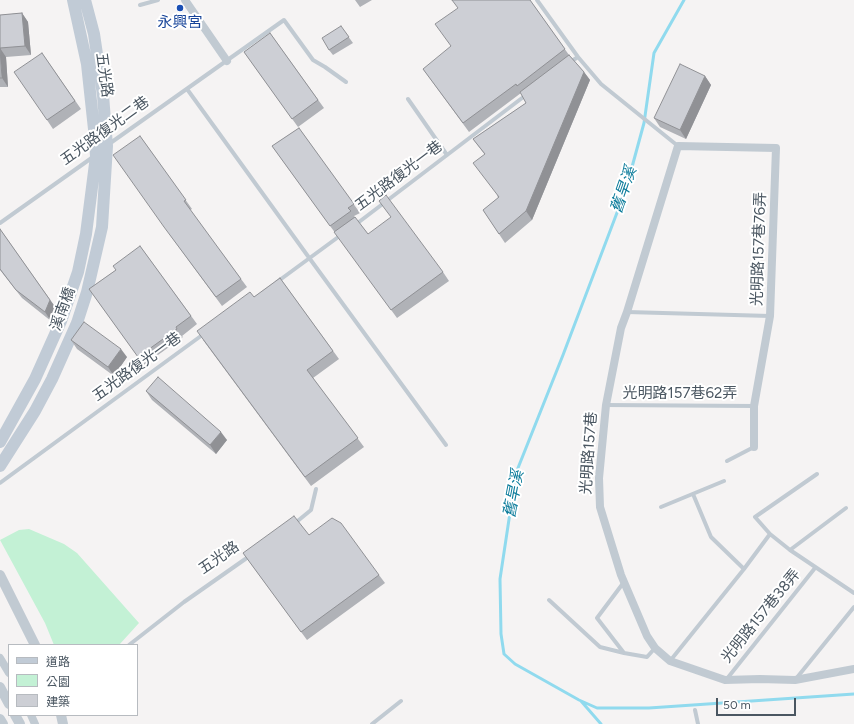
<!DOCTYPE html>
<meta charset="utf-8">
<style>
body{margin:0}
#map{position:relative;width:854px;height:724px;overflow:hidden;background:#f5f3f3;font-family:Figtree,"Noto Sans TC",sans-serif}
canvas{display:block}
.legend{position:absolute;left:8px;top:644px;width:130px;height:72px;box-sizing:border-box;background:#fff;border:1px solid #b7bbc0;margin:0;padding:5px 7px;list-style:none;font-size:12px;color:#4a5661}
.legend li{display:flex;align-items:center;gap:8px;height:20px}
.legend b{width:20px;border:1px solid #b7bbc0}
.scale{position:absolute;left:716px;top:698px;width:80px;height:18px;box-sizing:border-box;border:2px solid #4a5661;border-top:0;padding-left:5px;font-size:12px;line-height:14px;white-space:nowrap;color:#4a5661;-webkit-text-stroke:3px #fff;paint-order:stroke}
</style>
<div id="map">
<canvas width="854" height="724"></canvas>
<ul class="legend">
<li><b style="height:5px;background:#c1cbd6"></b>道路</li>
<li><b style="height:11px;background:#c3f1d5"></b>公園</li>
<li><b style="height:11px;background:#cdcfd5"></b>建築</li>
</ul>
<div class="scale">50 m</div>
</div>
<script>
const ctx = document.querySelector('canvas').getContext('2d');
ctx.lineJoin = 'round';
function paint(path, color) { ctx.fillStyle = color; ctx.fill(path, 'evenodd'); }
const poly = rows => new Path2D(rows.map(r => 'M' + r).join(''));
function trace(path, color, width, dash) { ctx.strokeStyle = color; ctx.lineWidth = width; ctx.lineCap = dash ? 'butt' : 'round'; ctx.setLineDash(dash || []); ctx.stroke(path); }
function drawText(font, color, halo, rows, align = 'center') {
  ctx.font = font + ' Figtree,"Noto Sans TC",sans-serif'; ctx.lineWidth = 4; ctx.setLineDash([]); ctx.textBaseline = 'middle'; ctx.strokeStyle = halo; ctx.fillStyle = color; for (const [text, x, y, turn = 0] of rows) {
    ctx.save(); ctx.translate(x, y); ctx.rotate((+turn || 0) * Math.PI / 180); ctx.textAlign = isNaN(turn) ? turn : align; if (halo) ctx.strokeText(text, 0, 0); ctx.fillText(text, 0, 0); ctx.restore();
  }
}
paint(poly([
 [29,529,64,544,77,553,139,623,119,645,54,645,45,623,0,540,19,530]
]), '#c3f1d5');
trace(poly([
 [684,0,654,53,644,123,626,189,563,355,516,473,500,579,501,634,504,654,515,664,579,700,597,708,649,708,854,694],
 [581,701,601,724]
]), '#90daee', 3);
trace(poly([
 [537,0,578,57,601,84,678,146],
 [140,5,158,0],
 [570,62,578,57],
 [187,89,310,259,446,445],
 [408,99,447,155],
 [109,144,284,20,313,60,325,67,346,82],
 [0,223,93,157],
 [355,225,526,95],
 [277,282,341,235],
 [627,312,770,316],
 [606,405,754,406],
 [727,461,754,447],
 [817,474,755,517,770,534,790,550,854,593],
 [0,483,205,333],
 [693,494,711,537,744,569],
 [661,507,724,481],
 [294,524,311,510,316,489],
 [790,550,846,508],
 [624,582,597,618,624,653],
 [549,600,600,647,624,653,647,657,655,648],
 [129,645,184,602,251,555],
 [670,661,744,569,770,534],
 [726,680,815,568],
 [795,680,854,607],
 [695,710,698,724],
 [372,724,401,701]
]), '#c1cad2', 4);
trace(poly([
 [185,0,227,61],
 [754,447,754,406,770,316,776,148,678,146,627,312,621,328,606,405,599,478,600,507,621,575,647,636,655,648,670,661,725,680,760,679,795,680,854,669],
 [0,658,9,673],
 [31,715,35,724]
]), '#c1cad2', 8);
trace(poly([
 [0,575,35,645],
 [0,687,9,704],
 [15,715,20,724],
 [61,715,63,724],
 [0,719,3,724]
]), '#c1cad2', 10);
trace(poly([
 [0,442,35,379,61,321,78,272,86,234,96,156,94,129,87,64,73,0],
 [0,466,35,411,52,379,77,323,87,292,102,227,107,146,103,95,94,34,85,0]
]), '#c1cbd6', 12);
paint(poly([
 [355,0,372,0,360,7],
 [530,0,569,55,584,72,590,80,532,220,505,243,483,210,498,198,485,155,473,139,526,103,521,93,469,132,423,69],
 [22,13,28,22,31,55,6,57,8,87,0,87,0,15],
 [345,32,353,43,333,55,329,50],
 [270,33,324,108,298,127,244,52],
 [42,53,81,109,53,129,47,120],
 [705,76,711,85,686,139,660,127,654,118],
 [299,128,360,213,354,216,368,234,443,272,449,281,397,318,272,146],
 [140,136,192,209,190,210,247,287,222,306,170,235],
 [0,229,56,308,51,321,22,298,0,270],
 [140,246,197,324,182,336,183,337,144,365,89,289,116,270],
 [280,278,339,359,313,378,364,447,311,486,203,340,254,297],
 [71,340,127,357,114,376,77,349],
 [146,391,227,440,216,454,152,400],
 [309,535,379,575,385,583,307,640,243,553]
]), '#b0b2b7');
paint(poly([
 [22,13,28,22,31,55,25,46],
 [0,48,6,57,8,87,2,78],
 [584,72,590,80,532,220,526,211],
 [705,76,711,85,686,139,680,130],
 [50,300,56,308,51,321,45,312],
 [121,349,127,357,114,376,108,367],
 [221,432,227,440,216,454,210,445]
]), '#909195');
const building = poly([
 [452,0,530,0,565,49,517,86,516,84,463,123,423,69,451,46,435,24,458,8,452,0],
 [22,13,25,46,0,48,2,78,0,78,0,15,22,13],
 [341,26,349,37,329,50,322,38,341,26],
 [270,33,318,100,292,119,244,52,270,33],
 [42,53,75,101,47,120,14,72,42,53],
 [569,55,584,72,526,211,499,234,483,210,499,197,473,163,485,154,473,139,526,103,520,92,569,55],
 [680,64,705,76,680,130,654,118,680,64],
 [299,128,354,204,348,208,351,211,330,226,272,146,299,128],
 [140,136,186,200,184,201,241,279,216,297,164,227,113,155,140,136],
 [386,195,443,272,391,310,334,232,355,217,368,234,391,217,379,201,386,195],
 [0,229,50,300,45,312,16,290,0,269,0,229],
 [140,246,191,316,176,327,177,329,138,357,89,289,116,270,113,266,140,246],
 [280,278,333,351,307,370,358,438,305,477,197,331,250,292,254,297,280,278],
 [84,322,121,349,108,367,71,340,84,322],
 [158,377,221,432,210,445,146,391,158,377],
 [294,516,309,535,332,518,341,523,379,575,301,632,243,553,294,516]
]);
paint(building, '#cdcfd5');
trace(building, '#909195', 1);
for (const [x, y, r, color] of [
 [180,8,4,"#1a4fb4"]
]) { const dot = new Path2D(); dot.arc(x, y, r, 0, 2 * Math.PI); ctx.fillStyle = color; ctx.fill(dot); trace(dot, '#fff', 1.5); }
drawText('15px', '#164399', '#fff', [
 ["永興宮",180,23]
]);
drawText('15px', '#4a5661', '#fff', [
 ["五光路",104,75,82],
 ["五光路復光二巷",105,131,-36],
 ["五光路復光一巷",399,176,-37],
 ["光明路157巷76弄",759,249,-88],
 ["溪南橋",63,309,-70],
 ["五光路復光一巷",137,367,-36],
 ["光明路157巷62弄",680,394],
 ["光明路157巷",589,453,-86],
 ["五光路",219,558,-35],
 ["光明路157巷38弄",761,616,-51]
]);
drawText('italic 16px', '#0c7c9b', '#fff', [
 ["舊旱溪",624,190,-71],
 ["舊旱溪",514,494,-79]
]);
</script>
